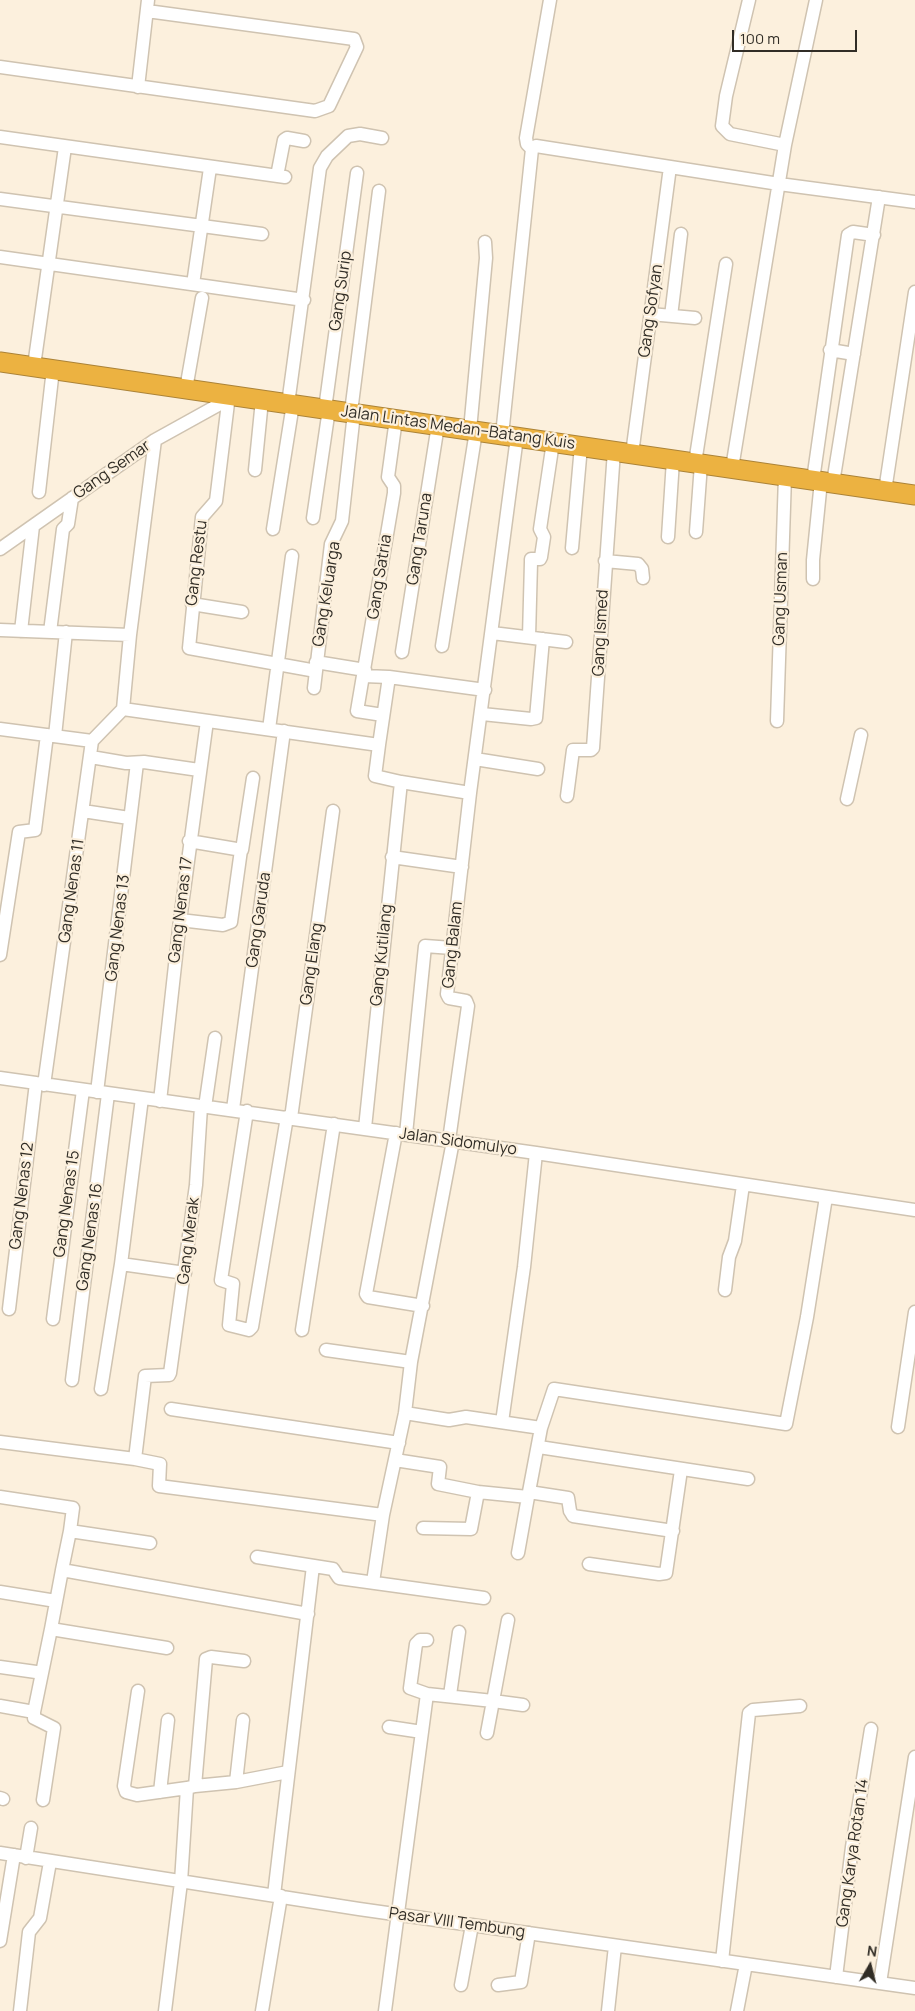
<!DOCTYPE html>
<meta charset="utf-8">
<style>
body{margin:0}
#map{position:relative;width:915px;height:2011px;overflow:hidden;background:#fcf0dd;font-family:Manrope,sans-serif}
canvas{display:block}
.north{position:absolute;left:845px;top:1941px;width:50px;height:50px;-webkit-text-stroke:4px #fcf0dd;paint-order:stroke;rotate:8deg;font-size:14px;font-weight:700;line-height:20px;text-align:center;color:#312d26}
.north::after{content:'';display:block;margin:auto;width:18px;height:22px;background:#312d26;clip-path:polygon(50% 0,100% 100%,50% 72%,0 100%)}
.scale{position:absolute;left:732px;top:30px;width:125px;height:22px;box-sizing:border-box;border:2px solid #312d26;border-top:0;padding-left:6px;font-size:15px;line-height:18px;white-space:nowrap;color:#312d26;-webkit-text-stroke:4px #fcf0dd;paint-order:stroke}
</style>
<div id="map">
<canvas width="915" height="2011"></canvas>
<div class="north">N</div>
<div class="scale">100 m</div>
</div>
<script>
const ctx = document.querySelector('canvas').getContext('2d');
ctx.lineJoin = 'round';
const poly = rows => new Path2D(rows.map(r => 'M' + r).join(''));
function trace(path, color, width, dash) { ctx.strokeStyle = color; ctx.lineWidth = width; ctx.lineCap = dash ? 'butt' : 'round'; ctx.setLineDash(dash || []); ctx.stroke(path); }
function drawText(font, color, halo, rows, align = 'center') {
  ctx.font = font + ' Manrope,sans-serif'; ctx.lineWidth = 4.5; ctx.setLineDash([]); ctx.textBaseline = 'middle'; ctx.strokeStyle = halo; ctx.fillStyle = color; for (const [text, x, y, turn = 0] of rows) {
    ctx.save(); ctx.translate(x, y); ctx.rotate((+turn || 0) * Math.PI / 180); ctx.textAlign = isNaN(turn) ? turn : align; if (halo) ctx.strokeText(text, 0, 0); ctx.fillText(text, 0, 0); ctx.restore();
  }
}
const minor = poly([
 [749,0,726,96,722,126,730,134,785,145],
 [0,67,315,111,329,106,357,47,354,39,147,11],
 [138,87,148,0],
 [0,137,285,177],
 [532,149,536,146,779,184,915,202],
 [532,149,527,144,526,138,550,0],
 [277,176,284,140,287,138,304,141],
 [0,199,262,234],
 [0,257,304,300],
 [193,284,210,168],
 [650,314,695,318],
 [671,316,681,234],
 [830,350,854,354],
 [34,366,65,147],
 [186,389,202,298],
 [229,395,216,501,202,517,189,648,316,671],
 [288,404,320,168,327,156,348,136,360,134,382,138],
 [325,409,357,173],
 [351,412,379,191],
 [470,430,486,258,485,242],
 [502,435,532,149],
 [632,454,670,167],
 [695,463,726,264],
 [732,468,785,145,816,0],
 [255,470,262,400],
 [813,480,848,235,853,232,874,235],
 [833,483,879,197],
 [885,491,915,292],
 [39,492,53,369],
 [313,518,329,409],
 [273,529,293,404],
 [696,532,701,464],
 [668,537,673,460],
 [572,548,581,446],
 [0,549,155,440,229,399],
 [605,561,638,564,642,569,643,578],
 [813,579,813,560,821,481],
 [192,604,242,612],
 [0,630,130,635,123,709,379,745,375,776,401,782,470,793,517,437],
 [21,631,33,526],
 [50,632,63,529,68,524,72,498],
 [492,633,566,642],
 [130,635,155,440],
 [529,637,531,562,531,559,540,559,541,557,544,537,540,529,553,442],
 [442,646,476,431],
 [402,652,438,425],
 [316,662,365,670],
 [364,676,389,677],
 [314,688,331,544,342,521,354,413],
 [482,714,531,719,536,718,543,639],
 [383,715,357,711,394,493,394,486,388,477,396,419],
 [777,721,785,476],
 [0,729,92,741],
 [269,729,292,556],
 [55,736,66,632],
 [379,745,389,677,485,690],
 [91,757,126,763,144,762,199,770],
 [475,759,538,769],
 [567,796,573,750,591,750,593,748,614,451],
 [847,799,861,735],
 [83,811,129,818],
 [189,841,242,850,253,778],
 [392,857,462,867],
 [180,920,223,925,231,922,241,850],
 [0,955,19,832,35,830,47,735],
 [0,1078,536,1153,915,1210],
 [44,1085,92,741,123,709],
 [97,1092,137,763],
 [160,1101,180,920,207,721],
 [205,1107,215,1038],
 [233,1109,284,731],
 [247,1111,221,1280,233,1284,229,1325,249,1330,252,1327,287,1117],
 [291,1118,333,811],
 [365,1128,401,782],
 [396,1133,366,1294,368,1297,423,1306],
 [406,1134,425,946,452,948],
 [449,1140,468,1006,466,1001,449,998,447,994,470,793],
 [121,1264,185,1273],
 [725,1290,729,1257,735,1241,743,1185],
 [9,1309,36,1083],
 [53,1319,83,1090],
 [302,1330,334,1124],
 [326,1350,411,1362],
 [72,1380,108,1094],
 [101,1389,121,1264,142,1098],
 [171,1409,399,1443],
 [405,1413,449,1420,466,1417,541,1428],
 [502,1422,524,1267,536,1153],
 [898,1427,915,1312],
 [0,1442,135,1459,145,1376,169,1375,170,1373,196,1185,201,1107],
 [539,1447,748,1479],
 [135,1459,160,1464,159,1486,383,1515],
 [395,1460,440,1467,438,1484,478,1492],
 [529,1492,568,1498,570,1511,573,1516,673,1531],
 [0,1497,73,1508,70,1531,150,1543],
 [423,1528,471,1529,478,1492,528,1497,541,1428,554,1389,786,1424,807,1317,826,1197],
 [518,1553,528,1497],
 [257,1557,333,1569,339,1578,346,1579,484,1598],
 [589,1564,659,1574,666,1573,681,1470],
 [62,1570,70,1531],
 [373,1582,383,1515,405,1413,411,1362,453,1141],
 [0,1592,56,1601],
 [508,1620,493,1701,523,1705],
 [427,1640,420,1640,416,1644,410,1688,427,1694,493,1701,487,1733],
 [167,1648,51,1629,62,1570,308,1614],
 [0,1667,36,1672],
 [138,1691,124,1786,126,1792,137,1795,187,1788],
 [450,1695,459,1632],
 [0,1706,34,1712],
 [389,1727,422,1732],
 [236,1782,243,1720],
 [195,1786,236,1782,288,1772],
 [160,1792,168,1720],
 [0,1798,3,1799],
 [43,1800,54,1728,34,1718,34,1712,51,1629],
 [0,1853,359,1909,915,1988],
 [26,1858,31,1828],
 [274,1895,313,1566],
 [0,1941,14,1855],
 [722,1961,749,1713,753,1710,800,1706],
 [836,1977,852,1847,871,1729],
 [880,1983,915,1757],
 [461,1985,472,1925],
 [498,1985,521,1982,529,1933],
 [20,2011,29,1932,40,1918,50,1862],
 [165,2011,181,1882,187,1788,195,1786,206,1659,211,1657,244,1661],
 [262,2011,281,1896],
 [385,2011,427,1694],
 [608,2011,615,1946],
 [737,2011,746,1964]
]);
const highway = poly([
 [0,362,915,495]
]);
trace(minor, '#cfc3b1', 15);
trace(highway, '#ab8338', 21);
trace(minor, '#fff', 12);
trace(highway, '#ecb241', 19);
drawText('16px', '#312d26', '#fcf0dd', [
 ["Gang Surip",341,291,-82],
 ["Gang Sofyan",651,311,-82],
 ["Jalan Lintas Medan–Batang Kuis",458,428,8],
 ["Gang Semar",112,470,-35],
 ["Gang Taruna",420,539,-81],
 ["Gang Restu",197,563,-83],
 ["Gang Satria",380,577,-81],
 ["Gang Keluarga",327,594,-81],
 ["Gang Usman",781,599,-88],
 ["Gang Ismed",601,633,-87],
 ["Gang Nenas 11",72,891,-82],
 ["Gang Nenas 17",181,910,-83],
 ["Gang Garuda",259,920,-82],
 ["Gang Nenas 13",118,928,-83],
 ["Gang Balam",453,945,-84],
 ["Gang Kutilang",382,955,-84],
 ["Gang Elang",312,964,-82],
 ["Jalan Sidomulyo",458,1142,8],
 ["Gang Nenas 12",22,1196,-83],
 ["Gang Nenas 15",67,1204,-82],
 ["Gang Nenas 16",90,1237,-82],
 ["Gang Merak",189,1241,-83],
 ["Gang Karya Rotan 14",853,1853,-82],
 ["Pasar VIII Tembung",457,1923,8]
]);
</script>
